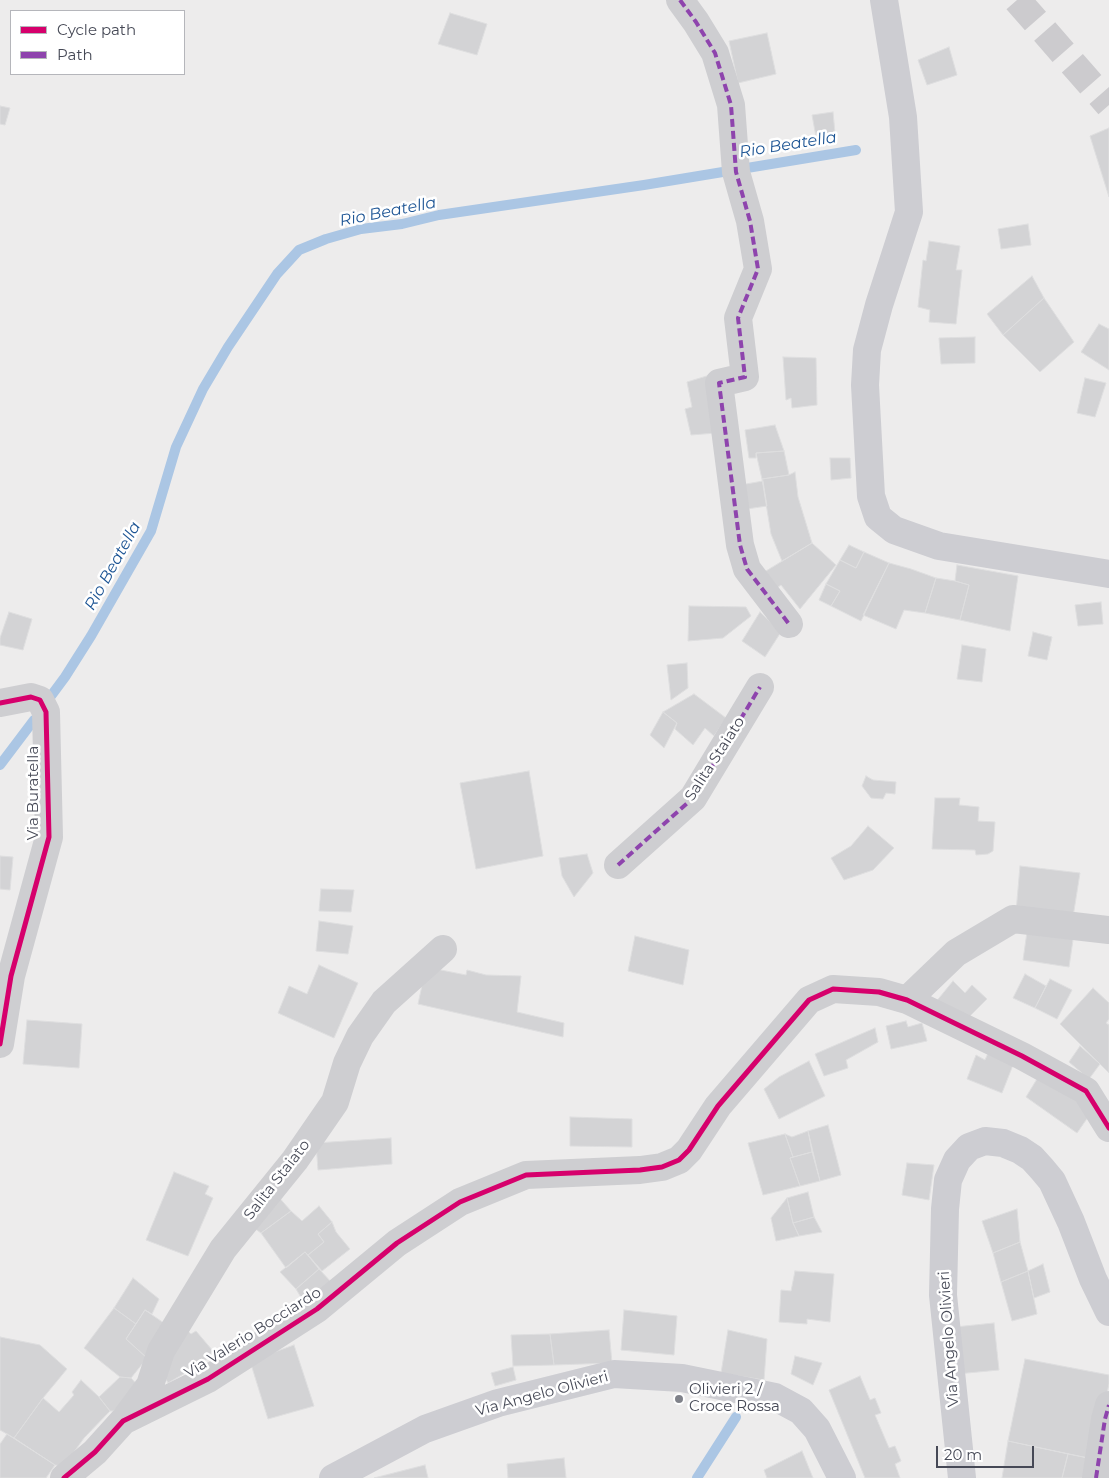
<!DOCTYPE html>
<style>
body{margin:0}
#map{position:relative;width:1109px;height:1478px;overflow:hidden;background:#edecec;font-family:Montserrat,sans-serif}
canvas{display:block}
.legend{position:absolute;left:10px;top:10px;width:175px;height:65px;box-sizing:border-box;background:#fff;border:1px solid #b5b6bb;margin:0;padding:6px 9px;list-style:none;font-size:15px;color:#464956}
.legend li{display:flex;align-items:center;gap:10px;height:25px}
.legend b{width:25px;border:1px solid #b5b6bb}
.scale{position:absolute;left:936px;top:1446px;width:98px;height:22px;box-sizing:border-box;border:2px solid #464956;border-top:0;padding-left:6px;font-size:15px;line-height:18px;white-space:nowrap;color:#464956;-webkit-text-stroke:4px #fff;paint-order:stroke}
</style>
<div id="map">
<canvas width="1109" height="1478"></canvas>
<ul class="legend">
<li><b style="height:6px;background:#d6006c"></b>Cycle path</li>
<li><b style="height:6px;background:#8e44ad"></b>Path</li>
</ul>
<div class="scale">20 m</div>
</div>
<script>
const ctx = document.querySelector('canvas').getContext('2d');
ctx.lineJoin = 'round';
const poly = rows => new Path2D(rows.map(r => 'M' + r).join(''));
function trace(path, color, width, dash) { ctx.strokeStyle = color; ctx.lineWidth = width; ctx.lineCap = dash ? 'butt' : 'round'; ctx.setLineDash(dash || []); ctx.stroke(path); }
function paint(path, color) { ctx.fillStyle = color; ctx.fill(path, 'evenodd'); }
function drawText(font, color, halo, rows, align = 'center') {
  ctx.font = font + ' Montserrat,sans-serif'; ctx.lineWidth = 5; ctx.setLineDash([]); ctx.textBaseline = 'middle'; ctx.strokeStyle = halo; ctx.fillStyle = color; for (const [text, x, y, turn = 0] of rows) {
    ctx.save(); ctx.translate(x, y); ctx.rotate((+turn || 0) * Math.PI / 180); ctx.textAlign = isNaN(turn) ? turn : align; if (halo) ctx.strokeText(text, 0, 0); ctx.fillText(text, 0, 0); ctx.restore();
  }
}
trace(poly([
 [45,704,65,677,91,636,151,531,176,447,203,389,228,347,277,274,299,250,326,239,361,229,402,224,439,215,644,185,856,150],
 [0,765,34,720],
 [697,1478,736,1417]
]), '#abc6e4', 10);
const building = poly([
 [450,13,487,24,477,55,438,44,450,13],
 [767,33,776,74,738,83,729,41,767,33],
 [949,47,957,75,927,85,918,60,949,47],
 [0,106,10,108,5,125,0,124,0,106],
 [833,112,835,133,816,137,812,115,833,112],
 [1109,128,1109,197,1090,136,1109,128],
 [1028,224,1031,245,1001,249,998,229,1028,224],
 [929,241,960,246,956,270,962,270,956,324,929,322,930,310,918,307,923,260,926,261,929,241],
 [1032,276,1044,298,1003,335,987,314,1032,276],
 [1044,298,1074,342,1040,372,1003,335,1044,298],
 [1099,324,1109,329,1109,370,1081,352,1099,324],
 [975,337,975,363,941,364,939,338,975,337],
 [783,357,816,358,817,405,792,408,791,398,786,400,783,357],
 [710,375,716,433,691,435,685,409,692,407,687,382,710,375],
 [1085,378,1106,383,1095,417,1077,413,1085,378],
 [775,425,784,451,756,453,756,458,749,458,745,430,775,425],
 [784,451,789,475,762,479,756,453,784,451],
 [830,458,850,458,851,478,831,480,830,458],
 [795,472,798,497,812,543,782,561,771,534,762,479,789,475,795,472],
 [763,481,767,506,740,510,735,486,763,481],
 [812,543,836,565,800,609,781,585,771,592,761,574,812,543],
 [849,545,864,552,856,568,840,560,849,545],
 [864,552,889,563,861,621,831,606,840,591,826,584,840,560,856,568,864,552],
 [889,563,911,569,936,578,925,613,904,610,896,629,863,615,889,563],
 [957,565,1018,576,1010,631,960,620,969,585,955,581,957,565],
 [936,578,955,581,969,585,960,620,925,613,936,578],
 [826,584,840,591,831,606,819,600,826,584],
 [1101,602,1103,624,1078,626,1075,605,1101,602],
 [689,606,746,607,751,616,723,638,688,641,689,606],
 [9,612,32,619,23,650,0,645,0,638,9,612],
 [760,612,781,632,765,657,742,641,760,612],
 [1033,632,1052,637,1047,660,1028,656,1033,632],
 [962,645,986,649,982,682,957,679,962,645],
 [687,663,688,688,671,700,667,665,687,663],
 [694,694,726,718,714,736,705,728,693,745,675,729,677,723,663,712,694,694],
 [663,712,677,723,664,748,650,735,663,712],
 [529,771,543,856,476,869,460,783,529,771],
 [866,776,873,780,896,782,895,794,886,793,883,799,871,798,862,786,866,776],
 [935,798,960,798,959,805,979,807,978,821,995,822,993,851,988,854,976,855,975,850,932,849,935,798],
 [868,826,894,848,873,870,844,880,831,858,851,846,868,826],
 [587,854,593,873,574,897,562,876,559,858,587,854],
 [0,856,13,857,10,890,0,889,0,856],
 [1020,866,1080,873,1073,917,1016,912,1020,866],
 [321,889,354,890,351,912,319,911,321,889],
 [319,921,353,926,348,954,316,951,319,921],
 [1028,925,1074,933,1069,967,1023,960,1028,925],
 [635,936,689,950,683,985,628,971,635,936],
 [319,965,358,983,334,1038,278,1013,289,986,307,994,319,965],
 [426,967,466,975,467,970,486,975,521,976,517,1012,564,1023,563,1037,418,1004,426,967],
 [1025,974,1046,986,1035,1008,1013,998,1025,974],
 [1050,979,1072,990,1057,1019,1035,1008,1050,979],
 [953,981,965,993,972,985,987,999,962,1024,935,1003,953,981],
 [1093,988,1109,1003,1109,1019,1106,1023,1109,1025,1109,1073,1060,1024,1093,988],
 [27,1020,82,1024,79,1068,23,1064,27,1020],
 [906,1021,908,1027,922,1023,927,1041,891,1049,886,1026,906,1021],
 [875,1028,878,1042,846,1060,848,1068,824,1076,815,1054,875,1028],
 [1080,1046,1100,1064,1089,1079,1069,1062,1080,1046],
 [989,1051,1013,1065,1002,1093,967,1079,976,1055,985,1060,989,1051],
 [809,1061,825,1096,779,1119,764,1089,779,1077,809,1061],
 [1040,1074,1093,1110,1077,1133,1026,1097,1040,1074],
 [570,1117,632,1119,632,1147,570,1146,570,1117],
 [828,1125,841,1175,820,1181,808,1131,828,1125],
 [808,1131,812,1152,793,1157,785,1134,792,1137,808,1131],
 [785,1134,793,1157,790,1158,800,1186,763,1195,748,1143,785,1134],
 [391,1138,392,1164,318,1170,316,1143,391,1138],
 [812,1152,820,1181,800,1186,790,1158,812,1152],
 [907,1163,934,1165,929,1200,902,1195,907,1163],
 [174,1172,209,1186,205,1194,213,1198,188,1256,146,1240,174,1172],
 [808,1192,814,1217,793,1223,787,1198,808,1192],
 [276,1194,291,1211,261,1233,247,1223,276,1194],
 [787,1198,793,1223,799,1236,776,1241,771,1218,787,1198],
 [319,1206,332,1222,318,1234,324,1242,308,1255,305,1252,286,1268,261,1233,291,1211,302,1221,319,1206],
 [1017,1209,1020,1242,993,1253,982,1221,1017,1209],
 [814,1217,822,1232,799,1236,793,1223,814,1217],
 [332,1222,336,1232,350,1249,322,1271,308,1255,324,1242,318,1234,332,1222],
 [1020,1242,1028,1271,1001,1282,993,1253,1020,1242],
 [305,1252,319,1269,296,1289,280,1272,305,1252],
 [1043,1264,1050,1292,1034,1298,1028,1271,1043,1264],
 [319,1269,333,1284,305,1304,296,1289,319,1269],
 [795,1271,834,1274,830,1322,807,1319,807,1324,779,1322,781,1290,791,1291,795,1271],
 [1028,1271,1037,1314,1012,1321,1001,1282,1028,1271],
 [133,1278,159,1299,152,1314,145,1310,136,1324,114,1308,133,1278],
 [114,1308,136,1324,126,1339,147,1358,131,1378,120,1377,84,1348,114,1308],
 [145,1310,171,1328,147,1358,126,1339,145,1310],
 [624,1310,677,1316,674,1355,621,1350,624,1310],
 [994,1323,999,1370,957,1374,955,1327,994,1323],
 [183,1327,191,1334,196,1331,213,1351,204,1362,168,1383,158,1364,183,1327],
 [609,1330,612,1363,554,1365,550,1334,609,1330],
 [728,1330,767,1339,764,1380,721,1373,728,1330],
 [550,1334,554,1365,513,1366,511,1335,550,1334],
 [0,1337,40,1345,67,1369,43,1398,14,1438,0,1430,0,1337],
 [294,1345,314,1406,268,1419,250,1361,294,1345],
 [795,1356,822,1363,813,1385,791,1374,795,1356],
 [1025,1359,1109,1375,1109,1384,1093,1459,1008,1441,1025,1359],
 [513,1367,516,1380,495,1386,491,1373,513,1367],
 [860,1376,870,1400,875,1398,881,1413,875,1415,889,1448,895,1446,901,1461,895,1464,900,1478,865,1478,829,1390,860,1376],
 [120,1377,131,1378,143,1391,119,1411,110,1411,99,1397,120,1377],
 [81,1380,99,1397,110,1411,84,1438,64,1466,55,1465,14,1438,43,1398,59,1412,74,1395,72,1392,81,1380],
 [7,1434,55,1465,46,1478,0,1478,0,1444,7,1434],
 [1008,1441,1068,1454,1062,1478,1002,1478,1008,1441],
 [802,1451,813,1478,767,1478,764,1470,802,1451],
 [1068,1454,1093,1459,1090,1478,1062,1478,1068,1454],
 [564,1458,566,1478,508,1478,507,1464,564,1458],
 [425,1465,428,1478,374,1478,425,1465]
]);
paint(building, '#d3d3d5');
trace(building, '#dededf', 1);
trace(poly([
 [1017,0,1109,105]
]), '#cccbce', 28, [28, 14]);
trace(poly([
 [680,0,696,22,715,53,731,105,736,172,750,221,758,269,738,318,745,377,719,383,740,545,747,569,789,624],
 [0,703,31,697,40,700,46,712,49,837,11,976,0,1044],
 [618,865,693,798,760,687],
 [907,1000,956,953,1013,919,1109,930],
 [127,1416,150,1385,161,1351,223,1249,295,1160,335,1102,347,1063,360,1036,384,1002,443,949],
 [64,1478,95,1452,123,1421,208,1379,317,1309,397,1243,460,1202,526,1175,640,1170,662,1167,679,1160,689,1150,718,1106,809,1000,833,989,879,992,907,1000,1022,1056,1086,1091,1109,1128],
 [1096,1478,1105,1419,1109,1405]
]), '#ceced1', 28);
trace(poly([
 [884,0,903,117,909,212,879,305,867,350,865,385,871,496,878,517,894,530,939,546,1109,574],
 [333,1478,425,1429,498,1403,614,1374,682,1378,775,1397,801,1411,817,1429,842,1478],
 [962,1478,943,1295,945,1209,948,1180,957,1160,969,1147,985,1141,1003,1143,1020,1150,1032,1158,1042,1169,1052,1181,1071,1222,1093,1279,1109,1312]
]), '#cdcdd2', 28);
trace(poly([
 [680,0,696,22,715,53,731,105,736,172,750,221,758,269,738,318,745,377,719,383,740,545,747,569,789,624],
 [618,865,693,798,760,687],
 [1096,1478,1105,1419,1109,1405]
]), '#8e44ad', 4, [8, 4]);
trace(poly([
 [0,703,31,697,40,700,46,712,49,837,11,976,0,1044],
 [64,1478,95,1452,123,1421,208,1379,317,1309,397,1243,460,1202,526,1175,640,1170,662,1167,679,1160,689,1150,718,1106,809,1000,833,989,879,992,907,1000,1022,1056,1086,1091,1109,1128]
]), '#d6006c', 5);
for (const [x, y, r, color] of [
 [679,1399,5,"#80828a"]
]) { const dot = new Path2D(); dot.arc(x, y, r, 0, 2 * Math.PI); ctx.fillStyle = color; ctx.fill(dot); trace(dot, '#fff', 2); }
drawText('15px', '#464956', '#fff', [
 ["Salita Staiato",715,759,-57],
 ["Via Buratella",34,793,-90],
 ["Salita Staiato",277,1180,-52],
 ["Via Valerio Bocciardo",253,1333,-32],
 ["Via Angelo Olivieri",949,1339,-94],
 ["Via Angelo Olivieri",542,1394,-15]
]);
drawText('15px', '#464956', '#fff', [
 ["Olivieri 2 /",689,1390],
 ["Croce Rossa",689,1407]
], 'left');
drawText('italic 16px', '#1c5494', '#fff', [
 ["Rio Beatella",788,145,-9],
 ["Rio Beatella",388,212,-11],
 ["Rio Beatella",113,566,-61]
]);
</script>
